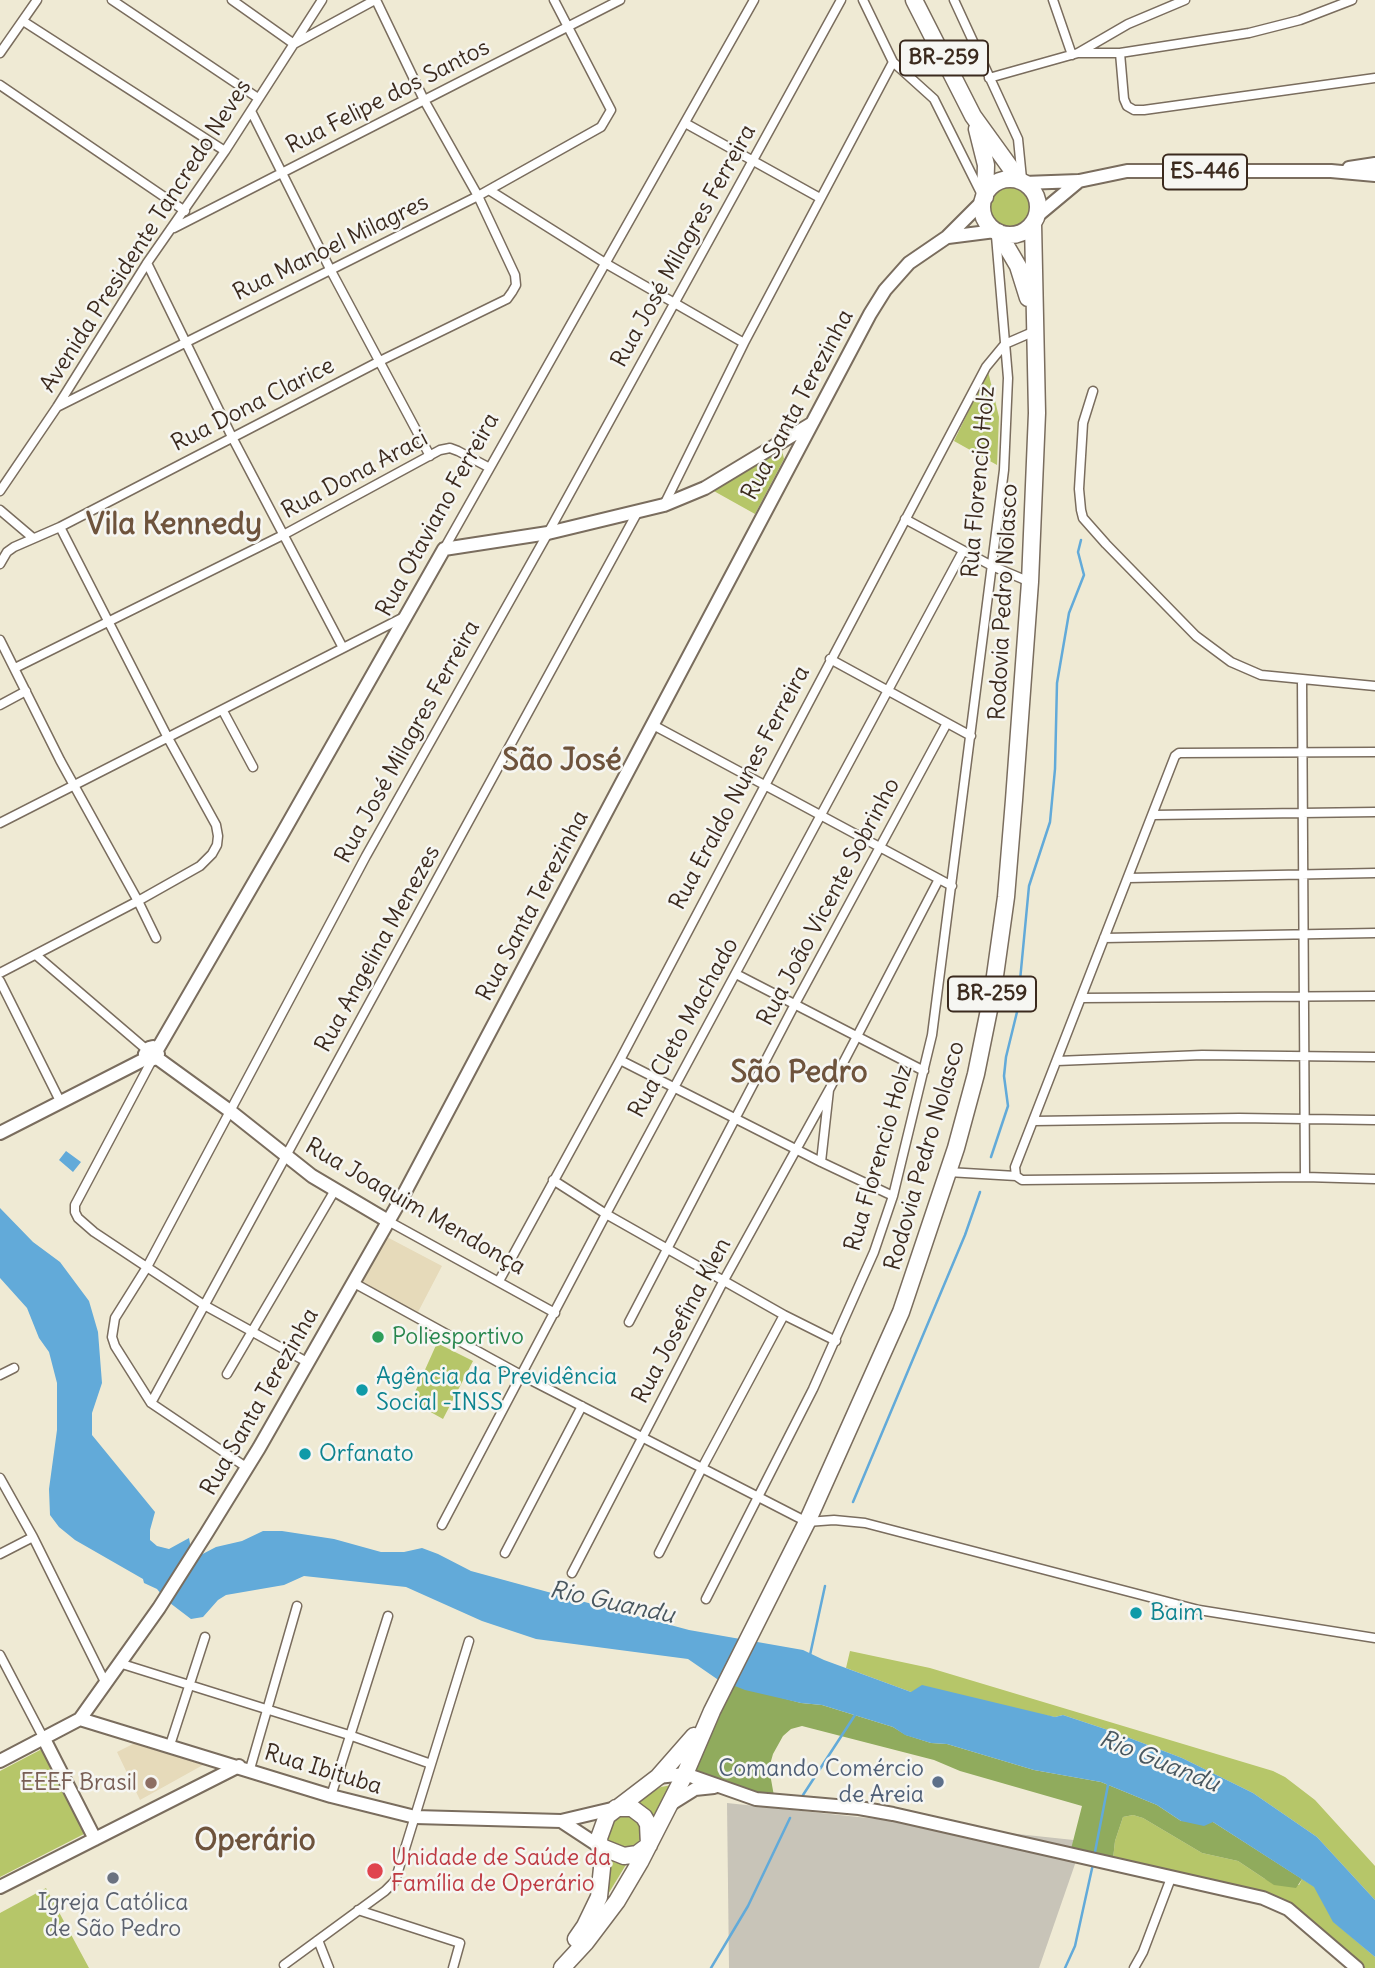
<!DOCTYPE html>
<meta charset="utf-8">
<style>
body{margin:0}
canvas{display:block;background:#efead4}
</style>
<canvas width="1375" height="1968"></canvas>
<script>
const ctx = document.querySelector('canvas').getContext('2d');
ctx.lineJoin = 'round';
function paint(path, color) { ctx.fillStyle = color; ctx.fill(path, 'evenodd'); }
const poly = rows => new Path2D(rows.map(r => 'M' + r).join(''));
function trace(path, color, width, dash) { ctx.strokeStyle = color; ctx.lineWidth = width; ctx.lineCap = dash ? 'butt' : 'round'; ctx.setLineDash(dash || []); ctx.stroke(path); }
function drawText(font, color, halo, rows, align = 'center') {
  ctx.font = font + ' Delius,sans-serif'; ctx.lineWidth = 5; ctx.setLineDash([]); ctx.textBaseline = 'middle'; ctx.strokeStyle = halo; ctx.fillStyle = color; for (const [text, x, y, turn = 0] of rows) {
    ctx.save(); ctx.translate(x, y); ctx.rotate((+turn || 0) * Math.PI / 180); ctx.textAlign = isNaN(turn) ? turn : align; if (halo) ctx.strokeText(text, 0, 0); ctx.fillText(text, 0, 0); ctx.restore();
  }
}
paint(poly([
 [385,1236,442,1266,417,1314,360,1284],
 [135,1743,203,1765,140,1800,117,1752]
]), '#e6daba');
paint(poly([
 [727,1803,1083,1841,1039,1968,729,1968]
]), '#c8c4b8');
paint(poly([
 '990 207a22 22 0 1 1 44 0a22 22 0 1 1-44 0Z',
 [988,371,999,417,997,465,954,441],
 [781,446,784,459,755,514,712,490],
 [437,1343,473,1361,443,1419,411,1401],
 [850,1651,930,1668,1273,1771,1285,1777,1315,1800,1375,1866,1375,1900,1317,1837,1253,1793,1182,1758,1111,1731,1063,1715,1055,1717,911,1692,846,1668],
 [42,1749,84,1834,0,1877,0,1771],
 [672,1785,653,1816,645,1808,635,1802,661,1787],
 [627,1813,641,1824,642,1836,636,1846,625,1850,610,1842,607,1837,616,1816],
 [1133,1815,1143,1818,1202,1853,1238,1861,1265,1879,1299,1885,1302,1879,1315,1887,1334,1922,1375,1957,1375,1968,1359,1968,1285,1902,1267,1893,1113,1859,1115,1841,1123,1817],
 [607,1858,616,1863,627,1863,607,1896],
 [46,1888,89,1968,0,1968,0,1913]
]), '#b6c669');
paint(poly([
 [730,1684,801,1703,822,1705,893,1727,906,1735,931,1743,947,1744,1034,1770,1101,1782,1157,1805,1181,1821,1213,1822,1302,1879,1296,1888,1274,1885,1238,1861,1202,1853,1143,1818,1133,1815,1123,1817,1115,1841,1113,1859,1071,1849,1082,1806,960,1771,934,1760,802,1726,791,1729,783,1736,773,1754,769,1768,774,1796,764,1795,690,1772]
]), '#90ab5d');
paint(poly([
 [66,1151,81,1162,73,1172,59,1160],
 [0,1208,33,1242,60,1262,89,1301,98,1332,102,1383,92,1413,92,1435,155,1512,150,1530,150,1540,157,1546,169,1549,189,1538,193,1559,216,1547,242,1541,263,1531,282,1531,334,1539,381,1552,404,1552,422,1548,438,1554,471,1571,581,1601,689,1630,803,1650,824,1660,911,1692,922,1685,1055,1717,1063,1715,1111,1731,1182,1758,1253,1793,1317,1837,1375,1900,1375,1957,1333,1922,1314,1887,1213,1822,1204,1826,1181,1821,1157,1805,1101,1782,1034,1770,947,1744,931,1743,905,1735,893,1727,822,1705,801,1703,745,1690,717,1679,688,1659,536,1639,482,1621,406,1587,304,1576,284,1585,226,1595,218,1600,203,1617,191,1619,166,1600,157,1589,144,1583,143,1579,75,1540,59,1527,50,1515,49,1489,57,1430,57,1383,49,1352,39,1338,27,1308,0,1278]
]), '#62aad9');
trace(poly([
 [991,1157,1008,1106,1004,1076,1006,1057,1017,1012,1029,886,1050,822,1055,769,1057,683,1069,613,1084,575,1078,552,1081,540],
 [853,1502,965,1235,980,1192],
 [810,1655,825,1586],
 [803,1795,857,1712],
 [1094,1857,1108,1785],
 [711,1968,748,1906,790,1818],
 [1065,1968,1075,1946,1093,1864]
]), '#62aad9', 2.5);
const street = poly([
 [112,0,258,98],
 [232,0,294,44,375,0],
 [863,0,893,62,934,99,982,195],
 [954,0,1018,139,1022,179],
 [1053,0,1072,55],
 [23,21,225,151],
 [0,53,37,0],
 [1078,53,1120,53,1249,33,1300,20,1352,0],
 [1120,53,1124,99,1127,106,1134,110,1144,110,1375,78],
 [949,68,977,52],
 [989,78,1078,53,1128,24,1185,0],
 [0,85,185,211],
 [251,111,330,269,430,456],
 [685,123,820,198],
 [489,190,605,263,744,343],
 [174,228,620,0],
 [147,263,232,437,343,648],
 [1093,391,1083,423,1079,489,1081,510,1083,518,1106,544,1196,636,1231,662,1261,675,1375,686],
 [57,407,478,196,601,127,611,110,554,0],
 [0,491,57,407,147,263,225,151,322,0],
 [664,505,744,343,893,62],
 [0,510,33,538],
 [905,519,992,566,1030,582],
 [444,549,754,0],
 [0,564,7,552,14,547,60,527,380,361,507,299,512,292,516,285,515,275,478,196,424,100,376,0],
 [0,640,60,760,138,901,156,938],
 [830,659,971,736],
 [15,668,285,534,440,450,450,448,458,451,488,467],
 [1302,679,1305,1177],
 [0,705,26,691],
 [223,711,253,767],
 [653,725,952,886],
 [1153,815,1375,812],
 [0,823,404,617],
 [1128,878,1375,873],
 [1104,938,1375,933],
 [36,955,147,1050],
 [0,973,138,901,200,866,212,854,217,845,218,836,216,825,168,738,60,527],
 [736,974,924,1071],
 [0,981,60,1101],
 [1081,998,1375,996],
 [152,1060,75,1205,75,1212,78,1218,94,1232,204,1305,307,1362],
 [620,1060,821,1162,893,1196],
 [1057,1061,1202,1055,1375,1057],
 [1034,1121,1239,1118,1375,1120],
 [821,1162,829,1090,939,879],
 [948,1172,1016,1176,1022,1180,1305,1177,1375,1179],
 [1016,1176,1015,1167,1175,756,1179,753,1375,752],
 [553,1180,606,1214,784,1315,836,1341],
 [388,1221,555,1313],
 [499,1281,620,1060,986,367,1005,344,1035,331],
 [354,1283,521,1375,807,1522,834,1520,865,1523,1199,1610,1375,1638],
 [629,1322,795,1004,947,723],
 [227,1374,335,1190],
 [0,1375,14,1368],
 [151,1403,637,513],
 [246,1467,151,1403,115,1346,112,1337,115,1318,147,1267,366,856,548,533,841,0],
 [0,1478,33,1537,105,1682],
 [442,1525,606,1214,963,551],
 [505,1553,582,1406],
 [659,1553,702,1468,784,1315],
 [0,1554,33,1537],
 [572,1573,724,1280,829,1090],
 [706,1599,813,1389,874,1252,893,1196,932,1035,1004,470,1008,378,996,236],
 [0,1655,44,1739],
 [119,1663,349,1735,431,1764],
 [170,1745,205,1637],
 [250,1769,297,1606],
 [331,1796,388,1616],
 [358,1910,460,1943,453,1968],
 [318,1940,329,1968],
 [284,1965,385,1891,395,1881,469,1641],
 [1134,1968,1143,1952,1171,1878]
]);
const secondary = poly([
 [948,237,995,231],
 [157,1050,281,836,444,549,548,533,664,505,705,488,811,424],
 [158,1054,153,1047,149,1048,145,1054,150,1060,157,1058,230,1111,312,1176,388,1221],
 [0,1133,147,1058],
 [80,1719,331,1796,415,1817,561,1821,616,1808],
 [44,1739,95,1839],
 [0,1761,80,1719,159,1608,206,1534,259,1448,405,1192,870,314,885,290,909,263,947,237,984,200],
 [658,1777,685,1774,756,1799,859,1808,893,1814,1263,1898,1288,1909,1357,1968],
 [671,1804,695,1789,714,1787],
 [561,1821,599,1846],
 [0,1887,239,1766]
]);
const primary = poly([
 [1349,168,1375,164],
 [1024,183,1079,181,1127,171,1331,171,1375,175],
 [1037,216,1079,181]
]);
const highway = poly([
 [914,0,973,116,1020,181],
 [977,129,986,165,985,197],
 '982 207a28 28 0 1 1 56 0a28 28 0 1 1-56 0Z',
 [998,232,1018,266,1028,298],
 [599,1846,624,1856,637,1854,649,1845,648,1824,644,1817,632,1808,616,1808],
 [576,1939,585,1926,599,1897,602,1868,599,1838,607,1816,658,1777,694,1736],
 [562,1968,586,1942,617,1901,640,1862,685,1774,712,1711,807,1522,901,1312,956,1148,976,1074,993,990,1006,897,1014,800,1030,582,1037,413,1033,223]
]);
trace(street, '#7a6d5e', 11);
trace(secondary, '#7a6d5e', 16);
trace(primary, '#7a6d5e', 16);
trace(highway, '#7a6d5e', 19);
trace(street, '#fff', 8);
trace(secondary, '#fff', 12);
trace(primary, '#fff', 12);
trace(highway, '#fff', 16);
for (const [x, y, r, color] of [
 [378,1337,7,"#2e9e5b"],
 [362,1390,7,"#0f9aa8"],
 [305,1454,7,"#0f9aa8"],
 [1136,1613,7,"#0f9aa8"],
 [938,1782,7,"#5c6f8a"],
 [151,1783,7,"#8d6e63"],
 [375,1871,9,"#e0444e"],
 [113,1878,7,"#6b7280"]
]) { const dot = new Path2D(); dot.arc(x, y, r, 0, 2 * Math.PI); ctx.fillStyle = color; ctx.fill(dot); trace(dot, '#f6f6f2', 2.5); }
for (const [x, y, w] of [
 [944,58,88],
 [1205,172,84],
 [992,994,88]
]) { const box = new Path2D(); box.roundRect(x - w / 2, y - 17.5, w, 35, 5); ctx.fillStyle = '#f6f6f2'; ctx.fill(box); trace(box, '#3b2a1e', 2); }
drawText('bold 21px', '#3b2a1e', null, [
 ["BR-259",944,58],
 ["ES-446",1205,172],
 ["BR-259",992,994]
]);
drawText('23px', '#3b2a1e', '#f6f6f2', [
 ["Rua Felipe dos Santos",388,97,-27],
 ["Avenida Presidente Tancredo Neves",146,236,-57],
 ["Rua José Milagres Ferreira",684,246,-61],
 ["Rua Manoel Milagres",331,248,-26],
 ["Rua Dona Clarice",253,405,-27],
 ["Rua Santa Terezinha",798,405,-62],
 ["Rua Dona Araci",355,475,-28],
 ["Rua Florencio Holz",979,482,-85],
 ["Rua Otaviano Ferreira",438,515,-61],
 ["Rodovia Pedro Nolasco",1004,602,-87],
 ["Rua José Milagres Ferreira",408,742,-61],
 ["Rua Eraldo Nunes Ferreira",740,788,-62],
 ["Rua João Vicente Sobrinho",829,902,-62],
 ["Rua Santa Terezinha",533,906,-62],
 ["Rua Angelina Menezes",378,949,-61],
 ["Rua Cleto Machado",684,1028,-61],
 ["Rodovia Pedro Nolasco",925,1156,-74],
 ["Rua Florencio Holz",879,1158,-74],
 ["Rua Joaquim Mendonça",415,1207,30],
 ["Rua Josefina Klen",682,1321,-62],
 ["Rua Santa Terezinha",260,1402,-60],
 ["Rua Ibituba",323,1770,17]
]);
drawText('23px', '#27864d', '#f6f6f2', [
 ["Poliesportivo",392,1337]
], 'left');
drawText('23px', '#0d838f', '#f6f6f2', [
 ["Agência da Previdência",376,1377],
 ["Social -INSS",376,1403],
 ["Orfanato",319,1454],
 ["Baim",1150,1613]
], 'left');
drawText('23px', '#4e5e75', '#f6f6f2', [
 ["Comando Comércio",924,1769],
 ["de Areia",924,1795]
], 'right');
drawText('23px', '#785e54', '#f6f6f2', [
 ["EEEF Brasil",137,1783]
], 'right');
drawText('23px', '#be3a42', '#f6f6f2', [
 ["Unidade de Saúde da",391,1858],
 ["Família de Operário",391,1884]
], 'left');
drawText('23px', '#5b616d', '#f6f6f2', [
 ["Igreja Católica",113,1903],
 ["de São Pedro",113,1929]
]);
drawText('italic 24px', '#49575f', '#f6f6f2', [
 ["Rio Guandu",612,1603,12],
 ["Rio Guandu",1159,1762,22]
]);
drawText('bold 30px', '#6e533c', '#f6f6f2', [
 ["Vila Kennedy",174,525],
 ["São José",562,761],
 ["São Pedro",799,1073],
 ["Operário",255,1841]
]);
</script>
